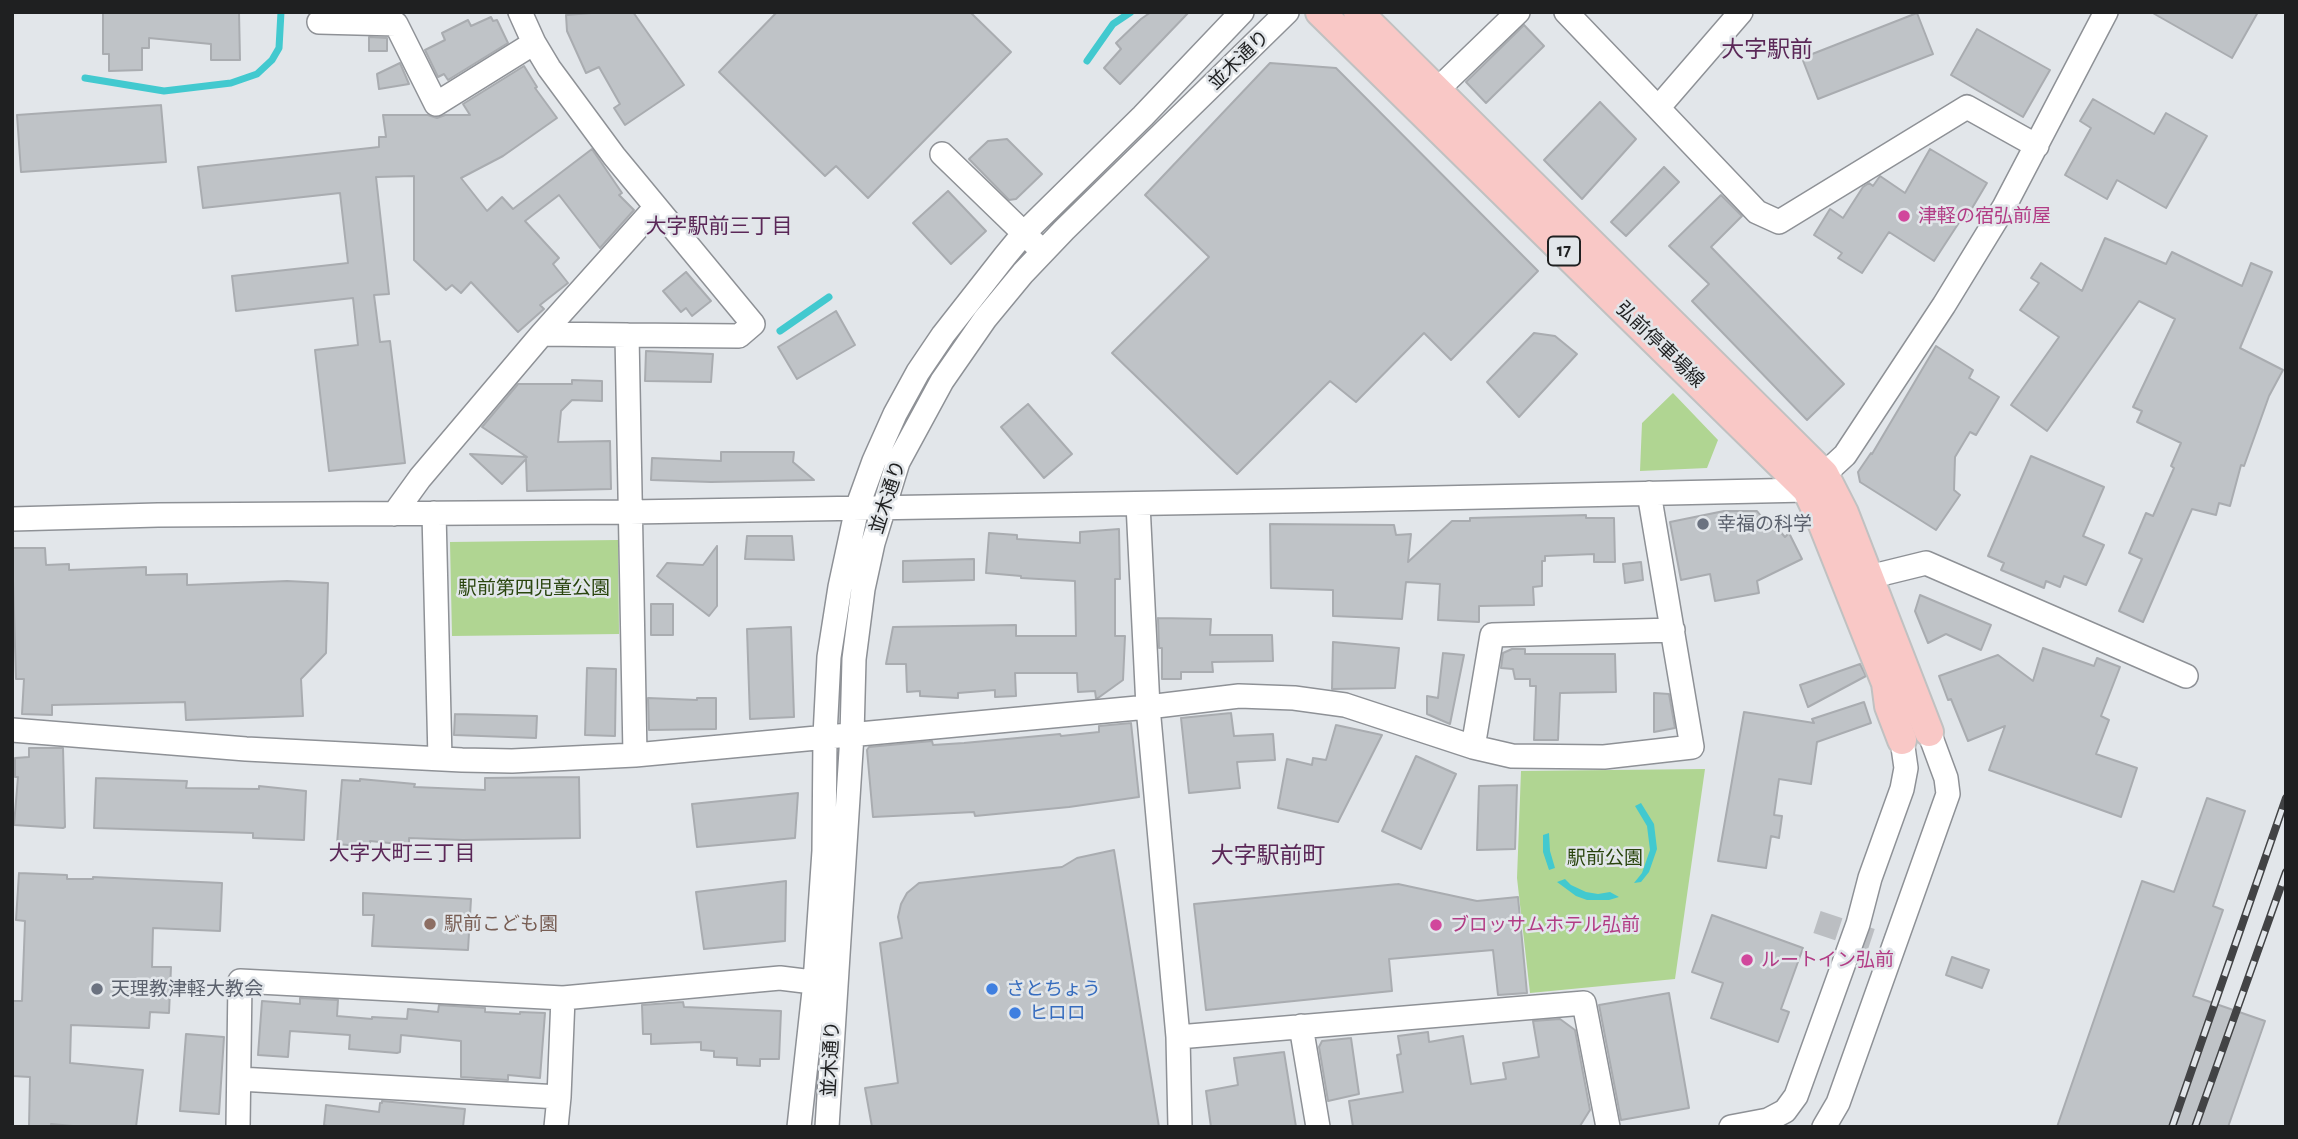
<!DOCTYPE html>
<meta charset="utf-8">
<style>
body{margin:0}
#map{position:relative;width:2298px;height:1139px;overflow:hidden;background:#e2e6ea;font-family:"Alegreya Sans",sans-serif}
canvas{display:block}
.frame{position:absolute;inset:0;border:14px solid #1f2021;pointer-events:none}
</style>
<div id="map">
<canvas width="2298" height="1139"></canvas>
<div class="frame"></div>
</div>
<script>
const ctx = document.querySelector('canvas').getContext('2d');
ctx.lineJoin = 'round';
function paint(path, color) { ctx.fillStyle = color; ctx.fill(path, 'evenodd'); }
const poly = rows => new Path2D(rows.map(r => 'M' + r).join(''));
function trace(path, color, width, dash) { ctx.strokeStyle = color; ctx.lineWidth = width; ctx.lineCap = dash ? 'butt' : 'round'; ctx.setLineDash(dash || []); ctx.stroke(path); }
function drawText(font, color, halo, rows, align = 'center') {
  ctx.font = font + ' "Alegreya Sans","Noto Sans JP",sans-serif'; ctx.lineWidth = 5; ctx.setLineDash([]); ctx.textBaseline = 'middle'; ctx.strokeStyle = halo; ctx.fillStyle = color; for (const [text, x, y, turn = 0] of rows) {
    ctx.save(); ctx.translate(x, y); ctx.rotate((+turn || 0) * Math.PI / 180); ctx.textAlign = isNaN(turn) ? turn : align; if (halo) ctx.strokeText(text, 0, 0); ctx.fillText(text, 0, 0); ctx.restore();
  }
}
paint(poly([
 [1673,393,1718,440,1707,468,1640,471,1642,423],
 [618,540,619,634,452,636,450,542],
 [1705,769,1675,979,1530,993,1517,878,1521,771]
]), '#b0d592');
paint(poly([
 [1641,803,1654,824,1657,849,1649,872,1641,882,1634,883,1642,873,1650,850,1647,826,1635,806],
 [1549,833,1550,851,1555,868,1549,870,1543,852,1543,835],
 [1565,879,1571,885,1586,892,1598,894,1610,892,1619,897,1609,900,1587,900,1576,896,1557,882]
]), '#42c9cf');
trace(poly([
 [1087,61,1113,24,1131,12],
 [85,78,164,91,231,83,257,74,272,60,279,48,281,12],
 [780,331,829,297]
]), '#42c9cf', 7);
const building = poly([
 [103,12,239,12,240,60,211,60,211,44,149,38,149,48,142,48,142,70,109,71,109,54,103,54,103,12],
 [604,12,633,12,684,85,625,125,614,108,620,104,599,67,586,73,567,31,566,15,604,12],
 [777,12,970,12,1011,52,868,198,836,166,825,176,719,72,777,12],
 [1151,12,1189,12,1120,84,1104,68,1121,49,1116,43,1141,19,1151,12],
 [2151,12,2258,12,2232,58,2151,12],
 [1917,13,1933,54,1818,99,1802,58,1917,13],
 [491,17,493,21,497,20,508,43,448,80,444,74,438,77,425,50,445,40,442,33,468,20,471,26,491,17],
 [1524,25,1544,46,1486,103,1466,82,1524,25],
 [1977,29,2050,70,2023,117,1951,75,1977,29],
 [369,37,387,38,387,51,369,51,369,37],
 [400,63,409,84,379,89,377,74,400,63],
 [1270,63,1336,68,1538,271,1451,360,1424,333,1356,402,1330,381,1237,474,1112,353,1209,257,1145,195,1270,63],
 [524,66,537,87,535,88,557,118,503,156,461,178,487,211,502,197,513,209,592,149,622,193,619,195,634,210,600,248,559,195,525,221,559,258,553,264,568,283,540,305,544,309,518,332,471,282,461,293,452,285,446,290,414,260,414,176,376,177,389,294,374,295,380,342,390,341,405,463,329,471,315,350,358,345,353,298,236,311,232,276,348,263,340,193,203,208,198,167,379,147,379,137,386,137,383,115,428,115,437,118,445,115,470,115,463,104,524,66],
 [2093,99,2154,134,2166,113,2207,136,2166,208,2117,180,2107,199,2065,175,2091,128,2080,121,2093,99],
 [1600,102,1636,139,1582,199,1544,160,1600,102],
 [161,105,166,162,21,172,17,115,161,105],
 [1007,139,1042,174,1016,199,1009,200,969,159,988,141,1007,139],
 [1930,149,1987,183,1965,220,1962,218,1934,261,1889,232,1862,273,1838,258,1842,253,1814,235,1830,209,1843,218,1863,187,1869,183,1873,186,1880,176,1905,193,1930,149],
 [1664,167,1679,182,1626,236,1611,222,1664,167],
 [948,191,986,231,951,264,913,223,948,191],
 [1721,195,1742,216,1711,247,1844,384,1807,420,1692,301,1709,284,1669,246,1721,195],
 [2105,238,2166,264,2172,252,2242,286,2251,263,2272,272,2240,348,2283,370,2269,396,2244,466,2241,465,2230,506,2219,503,2216,515,2192,509,2143,622,2119,611,2142,559,2129,553,2146,513,2153,516,2174,468,2171,466,2181,443,2137,422,2142,411,2133,407,2175,319,2139,301,2047,431,2011,405,2059,337,2020,310,2039,283,2031,278,2041,263,2082,291,2105,238],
 [686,272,711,301,692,316,686,308,681,312,663,291,686,272],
 [836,311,855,345,797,379,778,347,836,311],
 [1534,333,1555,336,1577,354,1519,417,1487,382,1534,333],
 [1936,346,1973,370,1969,378,1999,397,1976,435,1970,432,1955,457,1954,490,1960,495,1936,530,1860,482,1858,472,1871,453,1872,454,1936,346],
 [646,351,713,354,711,382,645,381,646,351],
 [572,380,602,381,602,401,572,400,561,411,558,442,610,441,611,489,527,491,526,459,502,484,470,454,527,457,482,427,518,384,572,384,572,380],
 [1028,404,1072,454,1044,478,1001,427,1028,404],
 [721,452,794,452,793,462,814,480,711,482,651,480,652,458,721,461,721,452],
 [2031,456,2104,487,2083,536,2104,545,2086,585,2064,576,2060,587,2046,581,2044,588,2001,570,2004,563,1988,556,2031,456],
 [1724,511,1757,511,1765,521,1768,518,1785,537,1789,533,1802,559,1757,581,1759,593,1715,601,1710,574,1681,580,1670,522,1724,511],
 [1586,515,1586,518,1614,518,1615,562,1594,562,1594,554,1545,556,1545,561,1542,561,1542,586,1533,587,1534,605,1479,606,1479,622,1438,620,1440,584,1406,582,1402,619,1333,616,1333,590,1271,588,1270,524,1394,525,1396,535,1411,534,1408,562,1452,521,1470,521,1470,518,1586,515],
 [1119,529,1120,579,1115,579,1115,636,1125,636,1123,680,1098,698,1096,698,1095,691,1078,692,1077,673,1015,673,1016,696,995,697,995,690,958,693,958,698,920,696,920,691,907,692,906,664,886,664,893,627,1016,625,1016,636,1076,636,1075,581,1021,578,1021,576,986,573,989,533,1017,535,1017,539,1080,543,1080,532,1119,529],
 [747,536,792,536,794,560,745,559,747,536],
 [717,546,717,606,709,616,657,576,667,563,703,565,717,546],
 [12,548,45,548,46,565,69,564,69,570,146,567,146,575,187,574,187,585,287,581,328,583,326,653,301,679,303,716,186,720,185,702,52,705,52,715,22,714,24,679,16,679,12,548],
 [974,559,974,580,903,582,903,561,974,559],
 [1641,562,1643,580,1625,583,1623,564,1641,562],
 [1920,595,1991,625,1981,650,1946,634,1928,643,1915,611,1920,595],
 [651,604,673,604,673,635,651,635,651,604],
 [1158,618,1211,619,1210,635,1272,635,1273,661,1212,662,1213,672,1181,672,1181,679,1162,679,1162,648,1159,648,1158,618],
 [791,627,794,717,750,719,747,629,791,627],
 [1333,642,1399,648,1395,688,1332,689,1333,642],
 [2043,648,2094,666,2097,658,2120,667,2101,716,2109,720,2096,754,2137,768,2121,817,1989,770,2005,726,1968,741,1951,699,1948,700,1939,676,1998,655,2033,681,2043,648],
 [1512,649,1525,649,1525,654,1615,654,1616,692,1560,693,1558,740,1534,740,1536,686,1530,686,1530,679,1515,679,1513,669,1501,668,1503,653,1512,649],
 [1443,653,1464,655,1450,724,1427,714,1427,696,1438,698,1443,653],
 [1860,664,1866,676,1808,707,1800,685,1860,664],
 [587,668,616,669,615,736,585,735,587,668],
 [1654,693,1669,694,1675,728,1654,732,1654,693],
 [648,698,697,700,697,698,716,698,716,729,649,730,648,698],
 [1864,702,1871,723,1817,742,1811,784,1779,779,1774,815,1782,816,1779,838,1771,836,1766,868,1718,861,1744,712,1814,723,1812,719,1864,702],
 [1231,713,1234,736,1273,734,1275,760,1237,762,1240,788,1189,793,1181,718,1231,713],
 [455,714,537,716,536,738,454,735,455,714],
 [1131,723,1139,797,1069,807,975,816,974,812,873,817,867,750,869,747,932,741,933,745,964,743,1060,734,1061,736,1099,732,1099,726,1131,723],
 [1336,725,1382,735,1338,822,1278,808,1287,759,1312,765,1313,758,1326,760,1336,725],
 [29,748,63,748,65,827,63,828,14,825,18,777,15,777,15,758,29,757,29,748],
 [1416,756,1456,774,1421,849,1382,831,1416,756],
 [579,777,580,838,463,840,409,838,409,845,370,841,370,847,337,844,342,780,360,781,360,779,415,784,414,787,485,790,485,778,579,777],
 [96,778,187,781,186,788,259,789,259,786,306,791,304,840,253,838,253,833,94,828,96,778],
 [1517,785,1515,849,1477,850,1479,786,1517,785],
 [798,793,795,838,697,847,692,804,798,793],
 [2207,798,2245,811,2213,906,2223,910,2193,996,2265,1021,2228,1127,2057,1127,2142,881,2174,892,2207,798],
 [1114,850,1159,1127,872,1127,865,1088,898,1083,880,943,902,938,898,917,901,904,907,893,919,883,1062,867,1077,858,1114,850],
 [19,873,67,875,67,879,93,879,93,877,222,883,220,931,153,928,152,967,171,967,169,1013,150,1012,149,1028,71,1025,70,1063,143,1070,136,1127,84,1127,51,1124,51,1127,29,1127,30,1077,12,1076,12,1001,22,1001,25,921,16,920,19,873],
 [786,881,785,941,704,949,696,892,786,881],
 [1398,884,1477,901,1518,897,1527,993,1498,995,1493,950,1389,959,1392,991,1206,1010,1194,904,1398,884],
 [363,893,471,899,468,950,372,946,374,915,363,915,363,893],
 [1712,915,1803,948,1781,1009,1789,1012,1778,1042,1711,1018,1723,983,1692,972,1712,915],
 [1952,957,1989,970,1982,988,1946,975,1952,957],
 [1669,993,1689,1108,1621,1120,1599,1005,1669,993],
 [300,998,338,1000,337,1016,372,1019,372,1017,407,1019,408,1009,438,1012,439,1005,485,1008,485,1012,520,1014,520,1012,545,1013,540,1078,508,1075,508,1080,461,1077,461,1041,401,1035,400,1052,397,1053,349,1049,350,1035,290,1031,288,1057,258,1055,262,1001,300,1004,300,998],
 [683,1002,684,1007,781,1011,779,1059,760,1059,760,1066,737,1065,737,1058,714,1057,714,1051,701,1050,701,1042,651,1044,651,1034,643,1034,642,1005,683,1002],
 [1560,1019,1575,1030,1590,1110,1580,1126,1353,1127,1349,1101,1403,1092,1397,1055,1401,1054,1398,1036,1428,1032,1429,1042,1463,1036,1471,1084,1506,1079,1503,1063,1539,1057,1533,1021,1560,1019],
 [186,1034,224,1037,219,1114,180,1111,186,1034],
 [1351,1038,1359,1094,1328,1101,1319,1047,1322,1041,1351,1038],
 [1284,1052,1296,1127,1211,1127,1206,1091,1238,1085,1234,1058,1284,1052],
 [382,1101,465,1109,463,1127,330,1127,324,1125,326,1105,379,1112,380,1103,382,1103,382,1101]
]);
paint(building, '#bfc3c7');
trace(building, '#a9acb0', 2);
trace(poly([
 [1817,922,1910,953]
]), '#bbbec2', 23, [23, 11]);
const minor = poly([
 [520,12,534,43,549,68,614,156,753,324,739,336,627,335,635,755,1148,707,1239,696,1294,698,1345,705,1473,747,1512,756,1604,757,1692,747,1649,493],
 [1566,12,1658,108,1741,12],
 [319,22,396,24,436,104,534,43],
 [1437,90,1518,12],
 [1658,108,1757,212,1779,222,1967,107,2037,146],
 [942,154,1035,244],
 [542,334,627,335],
 [1138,504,1148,707,1178,1037,1180,1127],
 [434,513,440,759],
 [394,514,420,478,542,334,656,207],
 [12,519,158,515,630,512,1343,500,1807,490,1845,455,1944,305,2004,207,2106,12],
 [1869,577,1926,563,2186,676],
 [12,730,246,749,462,760,512,761,635,755],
 [1473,747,1492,635,1673,630],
 [1301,1026,1318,1127],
 [1178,1037,1584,1003,1608,1127],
 [239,1079,559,1097],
 [238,1127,240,981,563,998,780,978,829,984],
 [556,1127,559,1097,563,998],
 [799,1127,815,982,824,851,825,736,829,657,840,587,857,508,874,461,895,414,918,372,943,335,1005,256,1024,233,1143,116,1242,12],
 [827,1127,852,735,854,659,863,589,873,543,898,462,942,381,985,319,1023,273,1064,230,1287,12],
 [1731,1127,1768,1120,1785,1111,1796,1096,1858,924,1870,878,1902,789,1906,768,1902,740],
 [1824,1127,1838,1103,1948,794,1946,778,1929,732]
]);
const major = poly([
 [1320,12,1807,490,1822,522,1886,683,1889,706,1902,740],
 [1358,12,1824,474,1844,513,1929,732]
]);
trace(minor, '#8e9196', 26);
trace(major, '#c0c1c1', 32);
trace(minor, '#fff', 23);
trace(major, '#f9c8c6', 28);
const rail = poly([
 [2172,1127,2286,798],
 [2195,1127,2286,872]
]);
trace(rail, '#424345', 8);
trace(rail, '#e2e6ea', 5, [16]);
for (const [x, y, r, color] of [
 [1904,216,7,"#d1479c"],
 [1703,524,7,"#6b7280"],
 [430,924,7,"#8d6e63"],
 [1436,925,7,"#d1479c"],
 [1747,960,7,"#d1479c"],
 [97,989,7,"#6b7280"],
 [992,989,7,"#3f7fe0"],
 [1015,1013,7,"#3f7fe0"]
]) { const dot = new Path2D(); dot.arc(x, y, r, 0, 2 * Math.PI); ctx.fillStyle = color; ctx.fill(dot); trace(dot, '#e2e6ea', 2.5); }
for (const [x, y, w] of [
 [1564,251,32]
]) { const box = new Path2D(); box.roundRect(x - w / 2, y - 14.5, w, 29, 5); ctx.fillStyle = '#e2e6ea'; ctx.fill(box); trace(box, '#1f2021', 2); }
drawText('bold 18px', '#1f2021', null, [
 ["17",1564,251]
]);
drawText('19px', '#1f2021', '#e2e6ea', [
 ["並木通り",1239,60,-44],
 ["弘前停車場線",1660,345,44],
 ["並木通り",888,497,-72],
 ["並木通り",831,1059,-87]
]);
drawText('19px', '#b23c85', '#e2e6ea', [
 ["津軽の宿弘前屋",1918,216],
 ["ブロッサムホテル弘前",1450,925],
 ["ルートイン弘前",1761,960]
], 'left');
drawText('19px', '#5b616d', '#e2e6ea', [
 ["幸福の科学",1717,524],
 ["天理教津軽大教会",111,989]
], 'left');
drawText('19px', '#2a450e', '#e2e6ea', [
 ["駅前第四児童公園",534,588],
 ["駅前公園",1605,858]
]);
drawText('19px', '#785e54', '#e2e6ea', [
 ["駅前こども園",444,924]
], 'left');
drawText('19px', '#366cbe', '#e2e6ea', [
 ["さとちょう",1006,989],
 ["ヒロロ",1029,1013]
], 'left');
drawText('21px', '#5b2858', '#e2e6ea', [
 ["大字駅前三丁目",719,227],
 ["大字大町三丁目",402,854]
]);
drawText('23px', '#5b2858', '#e2e6ea', [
 ["大字駅前",1767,50],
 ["大字駅前町",1268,856]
]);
</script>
